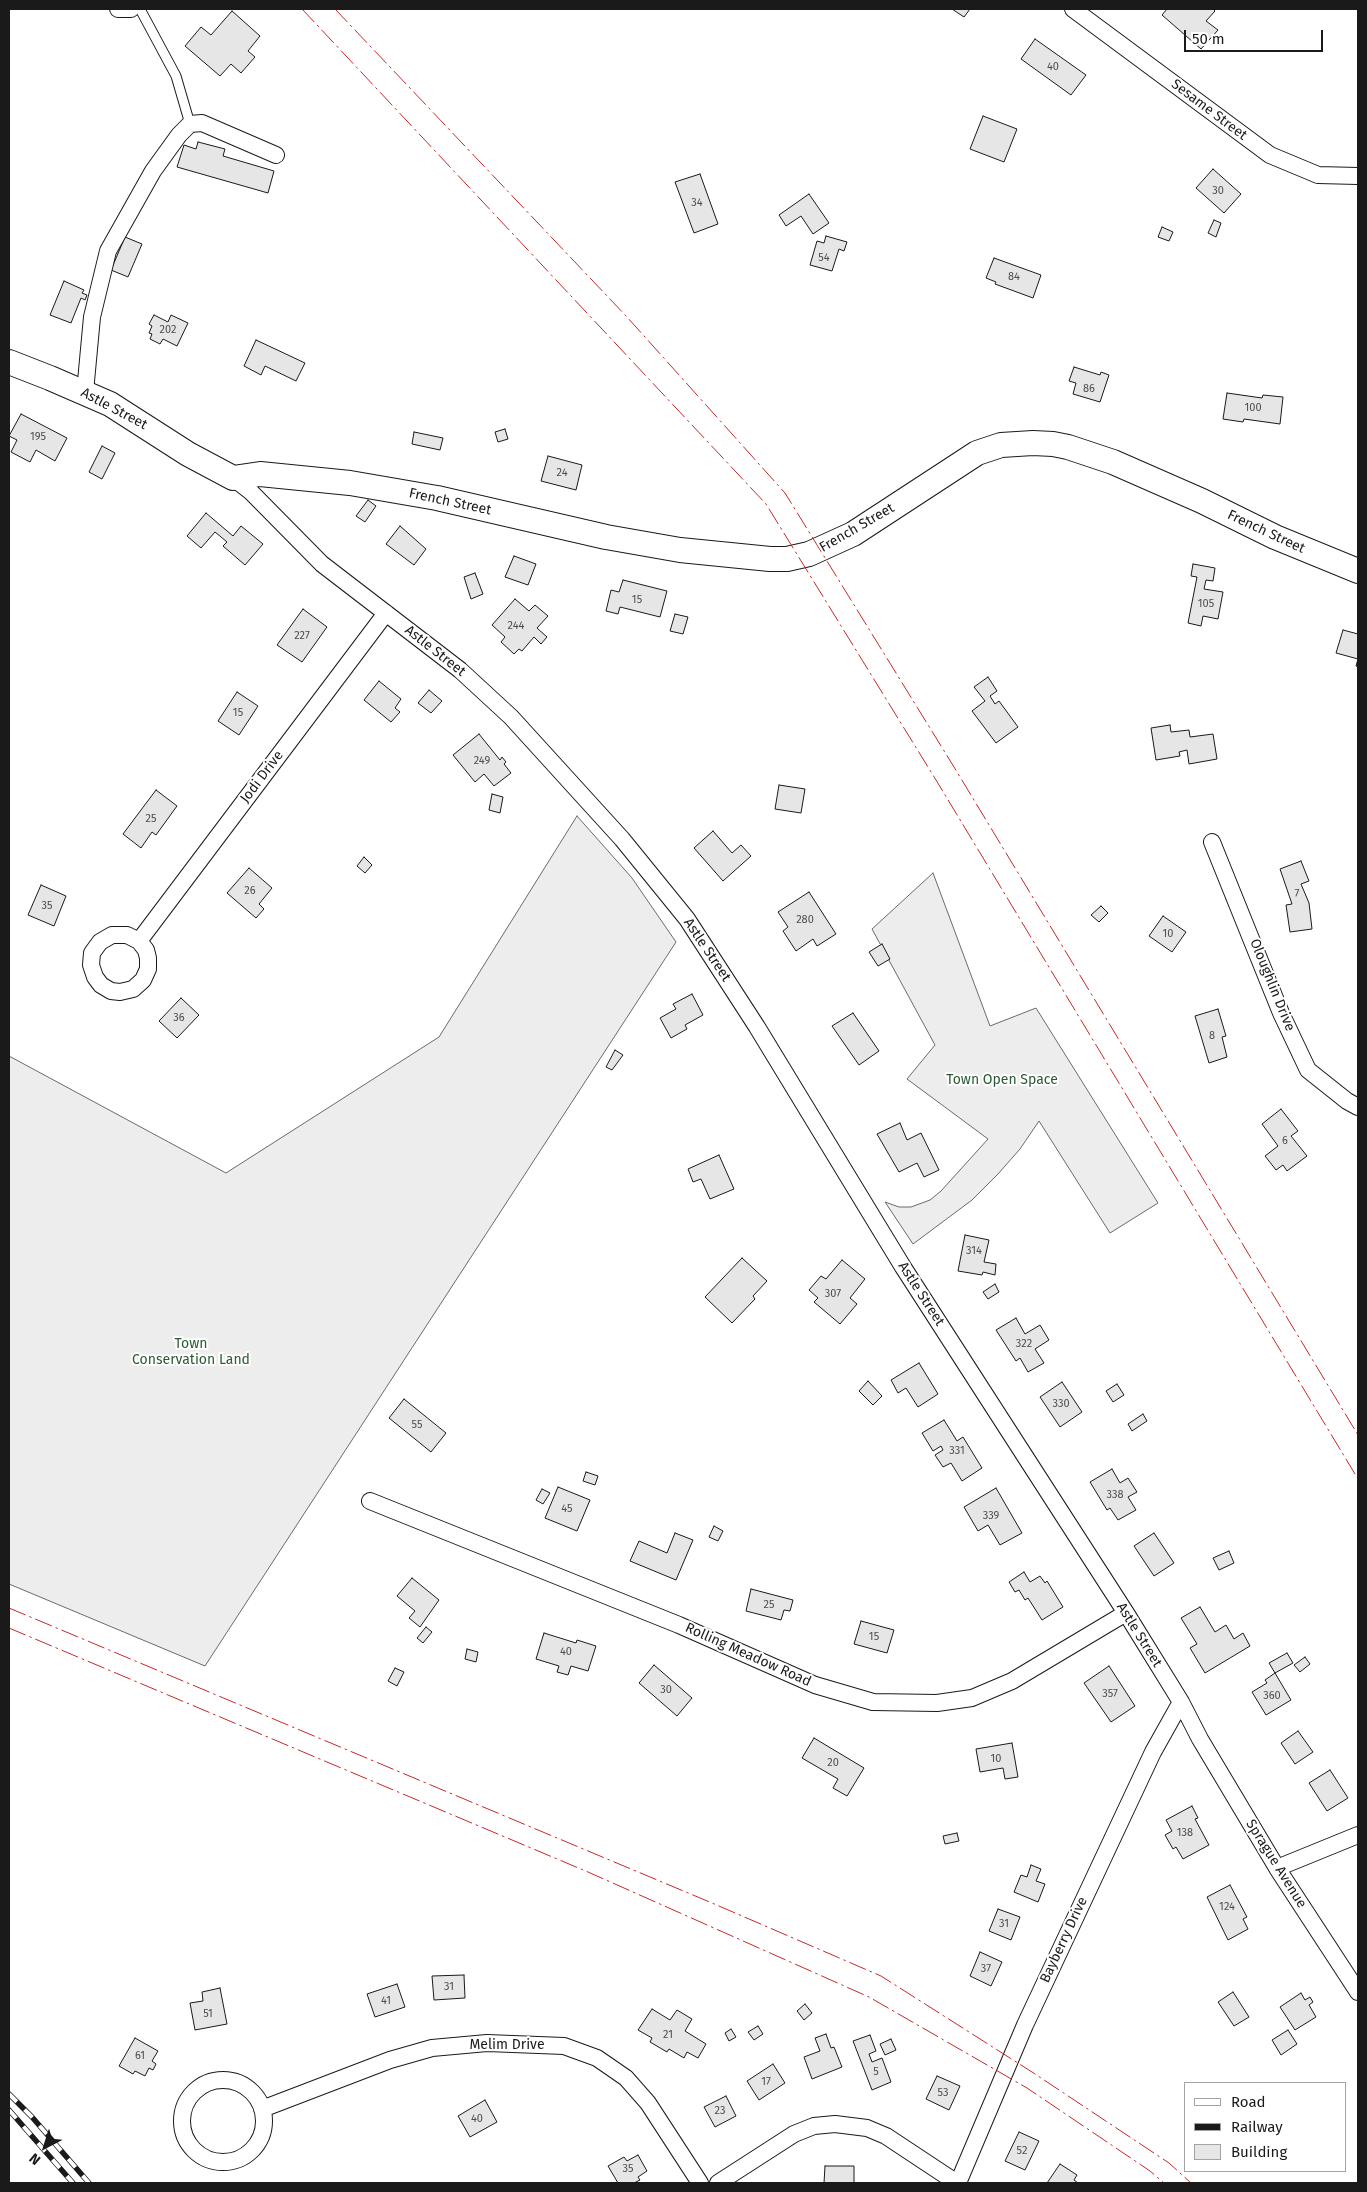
<!DOCTYPE html>
<style>
body{margin:0}
#map{position:relative;width:1367px;height:2192px;overflow:hidden;background:#fff;font-family:"Fira Sans",sans-serif}
canvas{display:block}
.frame{position:absolute;inset:0;border:10px solid #1a1a1a;pointer-events:none}
.legend{position:absolute;left:1184px;top:2082px;width:162px;height:90px;box-sizing:border-box;background:#fff;border:1px solid #a3a3a3;margin:0;padding:6px 9px;list-style:none;font-size:15px;color:#1a1a1a}
.legend li{display:flex;align-items:center;gap:10px;height:25px}
.legend b{width:25px;border:1px solid #a3a3a3}
.north{position:absolute;left:20px;top:2122px;width:50px;height:50px;-webkit-text-stroke:4px #fff;paint-order:stroke;rotate:220deg;font-size:14px;font-weight:700;line-height:20px;text-align:center;color:#1a1a1a}
.north::after{content:'';display:block;margin:auto;width:18px;height:22px;background:#1a1a1a;clip-path:polygon(50% 0,100% 100%,50% 72%,0 100%)}
.scale{position:absolute;left:1184px;top:30px;width:139px;height:22px;box-sizing:border-box;border:2px solid #1a1a1a;border-top:0;padding-left:6px;font-size:15px;line-height:18px;white-space:nowrap;color:#1a1a1a;-webkit-text-stroke:4px #fff;paint-order:stroke}
</style>
<div id="map">
<canvas width="1367" height="2192"></canvas>
<div class="frame"></div>
<ul class="legend">
<li><b style="height:6px;background:#fff"></b>Road</li>
<li><b style="height:6px;background:#1a1a1a"></b>Railway</li>
<li><b style="height:14px;background:#e6e6e6"></b>Building</li>
</ul>
<div class="north">N</div>
<div class="scale">50 m</div>
</div>
<script>
const ctx = document.querySelector('canvas').getContext('2d');
ctx.lineJoin = 'round';
function paint(path, color) { ctx.fillStyle = color; ctx.fill(path, 'evenodd'); }
const poly = rows => new Path2D(rows.map(r => 'M' + r).join(''));
function trace(path, color, width, dash) { ctx.strokeStyle = color; ctx.lineWidth = width; ctx.lineCap = dash ? 'butt' : 'round'; ctx.setLineDash(dash || []); ctx.stroke(path); }
function drawText(font, color, halo, rows, align = 'center') {
  ctx.font = font + ' "Fira Sans",sans-serif'; ctx.lineWidth = 4; ctx.setLineDash([]); ctx.textBaseline = 'middle'; ctx.strokeStyle = halo; ctx.fillStyle = color; for (const [text, x, y, turn = 0] of rows) {
    ctx.save(); ctx.translate(x, y); ctx.rotate((+turn || 0) * Math.PI / 180); ctx.textAlign = isNaN(turn) ? turn : align; if (halo) ctx.strokeText(text, 0, 0); ctx.fillText(text, 0, 0); ctx.restore();
  }
}
const built = poly([
 [577,816,632,878,676,942,205,1666,9,1584,9,1056,226,1173,439,1037,577,816],
 [933,873,990,1026,1036,1008,1158,1203,1110,1233,1039,1121,1020,1149,998,1174,972,1200,913,1244,885,1202,899,1207,911,1207,930,1200,941,1191,988,1139,907,1079,935,1045,872,929,933,873]
]);
paint(built, '#ededed');
trace(built, '#6a6a6a', 1);
const building = poly([
 [952,9,970,9,964,17,952,9],
 [1167,9,1213,9,1215,11,1206,21,1218,30,1201,49,1162,15,1167,9],
 [232,11,260,36,248,51,255,57,241,73,231,64,220,76,185,46,201,27,211,35,232,11],
 [1035,39,1086,75,1071,95,1021,59,1035,39],
 [983,116,1017,129,1004,162,970,149,983,116],
 [198,142,225,149,223,156,274,171,268,193,177,167,184,145,196,149,198,142],
 [1213,169,1241,194,1224,213,1196,188,1213,169],
 [700,174,718,224,694,233,675,182,700,174],
 [809,194,829,223,813,234,801,216,786,226,779,215,809,194],
 [1214,220,1221,223,1216,237,1208,233,1214,220],
 [1162,227,1173,232,1169,241,1158,237,1162,227],
 [826,236,847,242,844,251,839,249,832,271,810,265,817,241,824,243,826,236],
 [125,237,142,244,128,277,111,270,125,237],
 [994,258,1041,275,1033,298,995,284,996,282,986,278,994,258],
 [64,281,84,290,82,293,87,295,85,300,81,298,71,323,50,315,64,281],
 [154,315,168,322,171,315,188,323,177,346,163,339,160,344,150,339,152,334,149,333,152,326,149,324,154,315],
 [256,340,305,363,296,381,265,366,261,375,244,366,256,340],
 [1074,367,1100,375,1101,372,1109,375,1100,402,1073,394,1076,383,1069,381,1074,367],
 [1227,393,1262,398,1263,395,1283,397,1280,424,1244,419,1243,422,1223,419,1227,393],
 [21,414,67,438,55,461,36,450,30,462,11,452,17,440,9,436,21,414],
 [505,429,508,439,498,442,495,432,505,429],
 [414,432,443,438,440,450,412,444,414,432],
 [102,446,115,453,102,479,89,472,102,446],
 [548,456,582,465,576,490,541,481,548,456],
 [368,500,376,506,365,522,356,516,368,500],
 [206,513,233,536,241,526,263,544,245,565,223,546,227,542,215,532,201,548,187,536,206,513],
 [400,526,426,549,414,565,386,544,400,526],
 [514,556,536,564,528,585,505,577,514,556],
 [1193,564,1215,568,1213,581,1206,580,1204,589,1223,592,1218,619,1203,616,1201,626,1188,623,1197,577,1191,576,1193,564],
 [475,573,483,594,471,599,464,577,475,573],
 [623,580,667,591,660,617,620,607,618,614,606,611,611,590,619,592,623,580],
 [515,599,529,611,535,605,548,616,537,628,547,637,541,644,534,637,522,651,519,649,514,654,501,642,505,637,492,625,515,599],
 [303,609,327,627,302,662,277,645,303,609],
 [675,614,688,617,683,634,670,631,675,614],
 [1343,630,1358,634,1358,667,1356,666,1358,659,1336,653,1343,630],
 [988,677,997,691,990,696,995,704,999,701,1018,727,996,743,972,711,985,701,974,687,988,677],
 [379,681,401,699,395,708,400,712,391,722,364,700,379,681],
 [429,690,442,701,431,713,418,703,429,690],
 [237,692,258,706,239,735,218,721,237,692],
 [1170,725,1171,732,1189,730,1190,737,1213,734,1217,759,1189,764,1187,750,1179,752,1180,756,1156,760,1151,728,1170,725],
 [479,734,500,760,502,757,506,762,504,764,511,773,494,786,484,774,475,782,453,755,479,734],
 [779,785,805,789,801,813,775,809,779,785],
 [156,790,177,806,156,835,152,832,141,848,123,834,156,790],
 [492,794,503,797,500,813,489,810,492,794],
 [713,831,732,853,741,845,751,856,723,881,694,848,713,831],
 [364,857,372,865,365,873,357,866,364,857],
 [1301,861,1309,881,1301,884,1309,903,1312,929,1290,932,1286,905,1292,904,1280,869,1301,861],
 [249,868,272,888,259,904,264,909,256,918,227,893,249,868],
 [41,885,66,896,54,926,28,915,41,885],
 [809,892,836,934,817,946,813,939,796,951,783,931,788,927,778,912,809,892],
 [1101,906,1108,913,1099,922,1091,915,1101,906],
 [1163,916,1186,932,1172,952,1149,936,1163,916],
 [882,944,890,959,878,966,869,952,882,944],
 [692,994,703,1015,685,1025,687,1029,671,1038,660,1018,676,1009,673,1004,692,994],
 [181,998,199,1015,177,1038,159,1021,181,998],
 [1218,1009,1226,1036,1222,1037,1227,1057,1209,1063,1195,1016,1218,1009],
 [853,1013,879,1051,859,1065,832,1026,853,1013],
 [615,1050,623,1055,612,1070,606,1067,615,1050],
 [1281,1109,1298,1131,1291,1136,1307,1156,1287,1171,1283,1165,1276,1170,1265,1156,1278,1146,1262,1124,1281,1109],
 [900,1123,907,1140,921,1133,939,1170,924,1177,917,1163,899,1172,877,1134,900,1123],
 [719,1155,734,1189,710,1199,701,1179,693,1182,688,1169,719,1155],
 [965,1235,989,1240,984,1262,996,1264,995,1275,983,1272,982,1275,958,1271,965,1235],
 [742,1258,767,1281,753,1296,755,1299,732,1323,705,1297,742,1258],
 [842,1260,865,1279,850,1298,857,1304,840,1324,814,1302,818,1298,809,1290,821,1276,826,1279,842,1260],
 [995,1284,999,1292,988,1299,983,1292,995,1284],
 [1016,1318,1025,1334,1040,1325,1049,1340,1035,1349,1044,1363,1028,1372,1020,1358,1016,1361,996,1330,1016,1318],
 [919,1363,938,1394,918,1407,906,1388,898,1393,891,1380,919,1363],
 [868,1381,882,1396,873,1405,859,1391,868,1381],
 [1062,1382,1082,1412,1060,1427,1040,1397,1062,1382],
 [1117,1384,1124,1395,1113,1402,1106,1391,1117,1384],
 [404,1399,446,1433,431,1452,389,1418,404,1399],
 [1143,1414,1147,1421,1132,1431,1128,1424,1143,1414],
 [944,1420,957,1441,963,1437,982,1468,962,1481,951,1463,943,1467,935,1455,943,1450,941,1446,933,1451,922,1433,944,1420],
 [1112,1469,1120,1483,1128,1478,1137,1492,1128,1497,1136,1510,1118,1520,1110,1508,1107,1510,1090,1482,1112,1469],
 [586,1472,598,1476,595,1485,583,1481,586,1472],
 [558,1487,590,1500,577,1531,545,1518,558,1487],
 [996,1488,1022,1533,1000,1545,988,1525,978,1531,964,1507,996,1488],
 [542,1489,550,1493,543,1504,536,1500,542,1489],
 [714,1526,723,1531,718,1541,709,1537,714,1526],
 [675,1533,693,1540,676,1580,630,1561,639,1541,667,1553,675,1533],
 [1154,1533,1174,1563,1154,1576,1134,1546,1154,1533],
 [1229,1551,1234,1563,1219,1570,1213,1558,1229,1551],
 [1024,1572,1030,1582,1040,1576,1045,1583,1047,1581,1063,1607,1042,1620,1028,1598,1025,1600,1019,1590,1015,1592,1009,1582,1024,1572],
 [412,1578,439,1600,420,1627,409,1618,415,1611,397,1596,412,1578],
 [751,1589,793,1600,790,1611,784,1610,781,1620,746,1611,751,1589],
 [1200,1607,1215,1632,1226,1625,1234,1639,1243,1633,1250,1646,1205,1673,1190,1648,1197,1644,1181,1618,1200,1607],
 [861,1621,894,1630,887,1653,854,1644,861,1621],
 [426,1627,432,1632,423,1643,417,1638,426,1627],
 [544,1633,576,1643,577,1640,596,1646,588,1671,571,1666,568,1675,557,1672,559,1666,536,1659,544,1633],
 [467,1649,478,1652,476,1662,465,1659,467,1649],
 [1287,1653,1293,1663,1275,1673,1269,1663,1287,1653],
 [1305,1657,1310,1664,1300,1672,1294,1665,1305,1657],
 [654,1665,692,1698,677,1716,639,1683,654,1665],
 [1109,1666,1135,1706,1111,1722,1084,1683,1109,1666],
 [395,1668,404,1672,397,1686,388,1681,395,1668],
 [1275,1673,1291,1700,1266,1715,1252,1692,1267,1683,1265,1680,1275,1673],
 [1298,1731,1313,1752,1295,1764,1281,1743,1298,1731],
 [814,1738,864,1768,847,1796,833,1788,838,1779,802,1758,814,1738],
 [1012,1743,1018,1777,1005,1779,1003,1768,980,1772,976,1749,1012,1743],
 [1330,1770,1348,1798,1327,1811,1309,1783,1330,1770],
 [1192,1806,1198,1818,1195,1819,1209,1845,1183,1859,1176,1847,1173,1849,1165,1835,1172,1831,1166,1820,1192,1806],
 [957,1833,959,1841,945,1844,943,1836,957,1833],
 [1031,1865,1041,1869,1036,1881,1045,1884,1038,1902,1014,1892,1021,1875,1027,1877,1031,1865],
 [1230,1885,1247,1917,1243,1919,1248,1929,1228,1940,1207,1897,1230,1885],
 [998,1909,1020,1917,1011,1940,989,1931,998,1909],
 [980,1952,1002,1962,991,1986,970,1976,980,1952],
 [464,1975,465,1998,434,2000,432,1976,464,1975],
 [397,1984,405,2007,375,2017,367,1994,397,1984],
 [220,1988,227,2024,195,2030,190,2003,203,2001,202,1992,220,1988],
 [1233,1992,1249,2017,1234,2026,1218,2002,1233,1992],
 [1301,1993,1305,2000,1310,1997,1313,2002,1309,2005,1316,2017,1295,2030,1280,2007,1301,1993],
 [805,2004,812,2013,804,2020,797,2011,805,2004],
 [652,2009,670,2020,677,2010,692,2019,685,2031,706,2044,698,2058,687,2052,684,2058,669,2049,667,2052,650,2042,652,2038,638,2030,652,2009],
 [758,2026,763,2034,754,2040,748,2032,758,2026],
 [731,2029,736,2037,729,2041,725,2033,731,2029],
 [1288,2030,1297,2044,1281,2055,1272,2040,1288,2030],
 [826,2034,831,2048,834,2047,842,2067,812,2079,804,2057,820,2051,815,2038,826,2034],
 [870,2035,876,2051,869,2054,872,2062,882,2058,891,2082,872,2090,853,2041,870,2035],
 [135,2038,158,2051,152,2061,156,2064,153,2070,149,2068,145,2076,135,2071,133,2074,119,2066,135,2038],
 [891,2039,896,2050,885,2055,880,2044,891,2039],
 [773,2064,785,2083,759,2100,747,2081,773,2064],
 [937,2076,960,2086,949,2110,926,2099,937,2076],
 [726,2096,736,2116,715,2127,704,2107,726,2096],
 [485,2100,497,2122,470,2137,458,2116,485,2100],
 [1019,2132,1039,2141,1025,2170,1005,2161,1019,2132],
 [638,2155,647,2171,638,2177,640,2180,634,2183,618,2183,608,2166,624,2157,627,2161,638,2155],
 [1060,2164,1077,2175,1074,2180,1078,2183,1047,2183,1060,2164],
 [825,2166,854,2166,854,2183,824,2183,825,2166]
]);
paint(building, '#e6e6e6');
trace(building, '#1a1a1a', 1);
const lane = poly([
 [140,9,176,76,190,124]
]);
const street = poly([
 [118,9,131,9],
 [1073,9,1270,155,1318,175,1358,176],
 [85,392,92,317,108,251,153,171,179,135,190,124,202,123,276,155],
 [233,478,251,492,322,564,460,670,511,717,622,839,687,919,757,1027,903,1267,1126,1613,1181,1702,1200,1739,1277,1868,1358,1992],
 [1212,842,1281,1013,1308,1070,1347,1101,1358,1107],
 [139,941,146,950,148,958,148,969,143,980,133,989,120,992,111,991,101,985,95,977,91,965,92,953,100,942,112,935,127,935,139,941,386,613],
 [370,1501,679,1625,815,1685,873,1702,937,1703,972,1698,1012,1681,1126,1613],
 [1277,1868,1358,1835],
 '182 2121a41 41 0 1 1 82 0a41 41 0 1 1-82 0Z',
 [262,2109,390,2060,432,2048,487,2043,564,2046,597,2058,626,2078,648,2103,700,2183],
 [718,2183,794,2134,814,2126,835,2124,867,2128,886,2136,957,2183],
 [958,2183,1025,2025,1153,1752,1181,1702]
]);
const secondary = poly([
 [9,362,50,378,110,404,188,454,233,478,260,474,350,483,437,498,606,537,680,550,770,559,787,559,809,554,853,534,977,453,1001,445,1033,443,1053,444,1068,447,1113,462,1202,501,1275,537,1358,571]
]);
trace(lane, '#1a1a1a', 11);
trace(street, '#1a1a1a', 18);
trace(secondary, '#1a1a1a', 26);
trace(lane, '#fff', 9);
trace(street, '#fff', 16);
trace(secondary, '#fff', 24);
const rail = poly([
 [9,2094,32,2117,89,2183],
 [9,2110,73,2183]
]);
trace(rail, '#1a1a1a', 5.5);
trace(rail, '#fff', 4, [11]);
trace(poly([
 [302,9,766,504,936,780,1358,1479],
 [335,9,627,317,785,493,954,767,1358,1435],
 [9,1608,712,1903,881,1976,1032,2072,1169,2163,1191,2183],
 [9,1628,588,1872,869,1997,1027,2088,1150,2171,1164,2183]
]), '#c62828', 1, [18, 4, 2.5, 4]);
drawText('11px', '#4d4d4d', null, [
 ["40",1053,67],
 ["30",1218,191],
 ["34",697,203],
 ["54",824,258],
 ["84",1014,277],
 ["202",168,330],
 ["86",1089,389],
 ["100",1253,408],
 ["195",38,437],
 ["24",562,473],
 ["15",637,600],
 ["105",1206,604],
 ["244",516,626],
 ["227",302,636],
 ["15",238,713],
 ["249",482,761],
 ["25",151,819],
 ["26",250,891],
 ["7",1297,894],
 ["35",47,906],
 ["280",805,920],
 ["10",1168,934],
 ["36",179,1018],
 ["8",1212,1036],
 ["6",1285,1141],
 ["314",974,1251],
 ["307",833,1294],
 ["322",1024,1344],
 ["330",1061,1404],
 ["55",417,1425],
 ["331",957,1451],
 ["338",1115,1495],
 ["45",567,1509],
 ["339",991,1516],
 ["25",769,1605],
 ["15",874,1637],
 ["40",566,1652],
 ["30",666,1690],
 ["357",1110,1694],
 ["360",1272,1696],
 ["10",996,1759],
 ["20",833,1763],
 ["138",1185,1833],
 ["124",1227,1907],
 ["31",1004,1924],
 ["37",986,1969],
 ["31",449,1987],
 ["41",386,2001],
 ["51",208,2014],
 ["21",668,2035],
 ["61",140,2056],
 ["5",876,2072],
 ["17",766,2082],
 ["53",943,2093],
 ["23",720,2111],
 ["40",477,2119],
 ["52",1022,2151],
 ["35",628,2169]
]);
drawText('14px', '#1a1a1a', '#fff', [
 ["Sesame Street",1209,110,37],
 ["Astle Street",114,409,28],
 ["French Street",450,502,12],
 ["French Street",857,528,-30],
 ["French Street",1266,532,25],
 ["Astle Street",435,651,38],
 ["Jodi Drive",262,777,-53],
 ["Astle Street",707,950,56],
 ["Oloughlin Drive",1272,985,68],
 ["Astle Street",921,1294,57],
 ["Astle Street",1139,1635,58],
 ["Rolling Meadow Road",748,1655,24],
 ["Sprague Avenue",1276,1864,58],
 ["Bayberry Drive",1064,1940,-65],
 ["Melim Drive",507,2045]
]);
drawText('14px', '#2b5a34', '#fff', [
 ["Town Open Space",1002,1080],
 ["Town",191,1344],
 ["Conservation Land",191,1360]
]);
</script>
